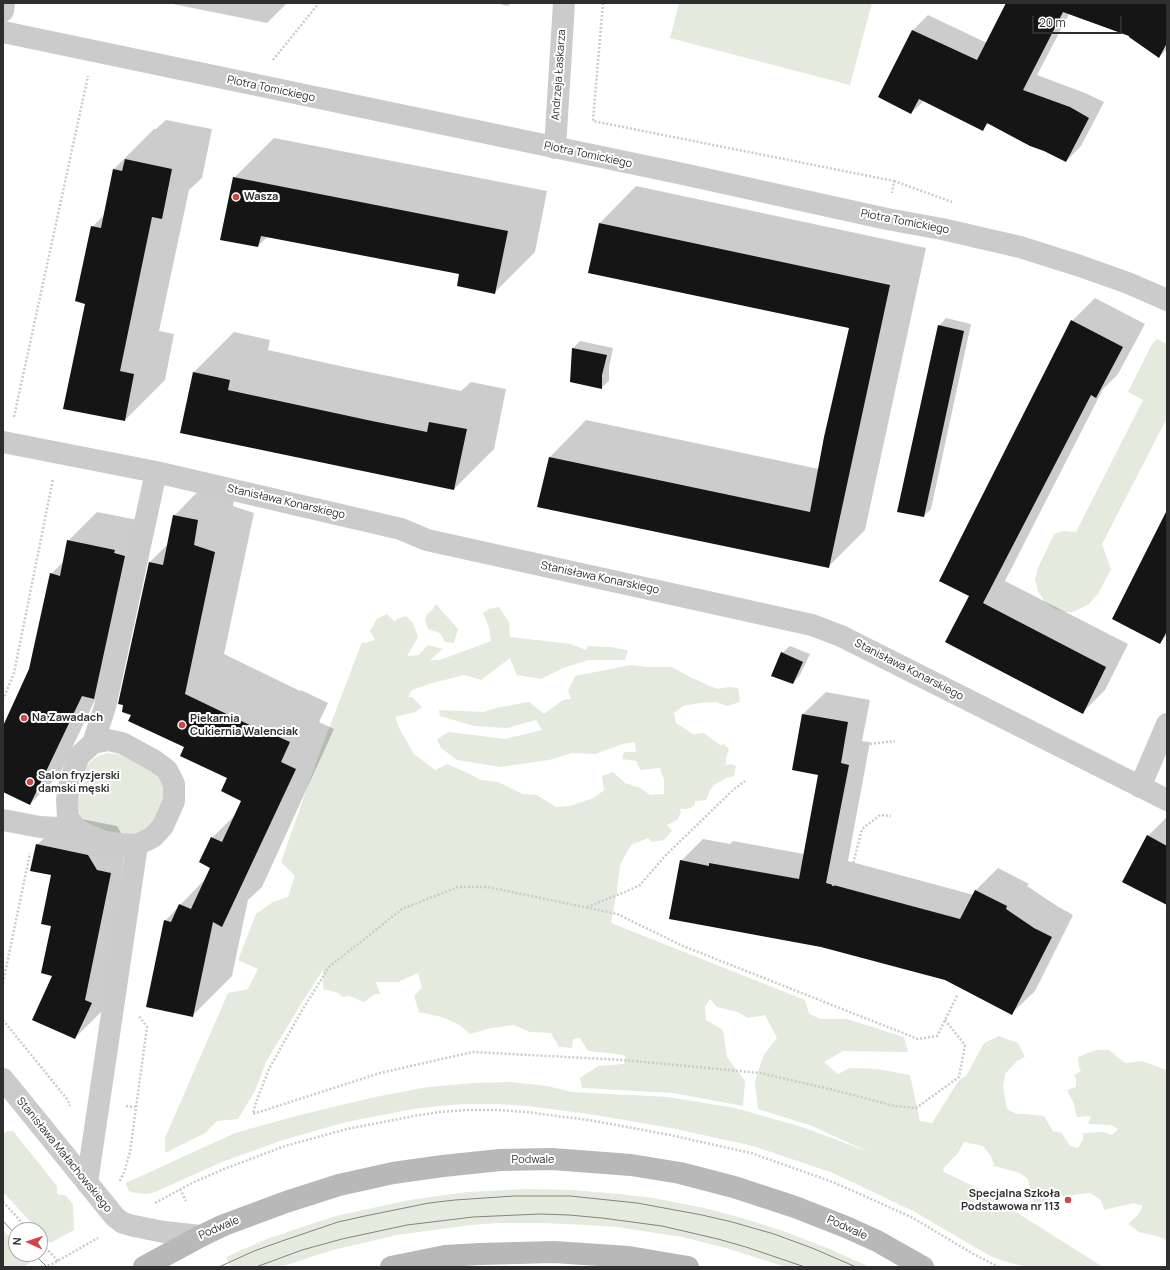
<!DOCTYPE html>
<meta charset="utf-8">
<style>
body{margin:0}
#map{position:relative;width:1170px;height:1270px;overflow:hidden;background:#fff;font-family:Manrope,sans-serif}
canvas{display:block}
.frame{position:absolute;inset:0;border:4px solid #2e2e2e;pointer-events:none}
.north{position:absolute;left:8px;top:1222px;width:40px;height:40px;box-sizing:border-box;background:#fff;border:1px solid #ababab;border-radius:50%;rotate:273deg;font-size:11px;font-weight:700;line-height:16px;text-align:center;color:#2e2e2e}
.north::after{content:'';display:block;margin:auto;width:14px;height:18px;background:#d1444a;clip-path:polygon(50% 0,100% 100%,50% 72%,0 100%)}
.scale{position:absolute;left:1032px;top:16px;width:90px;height:18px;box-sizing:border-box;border:2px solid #2e2e2e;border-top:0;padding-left:5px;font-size:12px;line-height:14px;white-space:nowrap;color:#2e2e2e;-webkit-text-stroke:3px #fff;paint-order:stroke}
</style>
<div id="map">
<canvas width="1170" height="1270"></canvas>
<div class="frame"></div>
<div class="north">N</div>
<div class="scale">20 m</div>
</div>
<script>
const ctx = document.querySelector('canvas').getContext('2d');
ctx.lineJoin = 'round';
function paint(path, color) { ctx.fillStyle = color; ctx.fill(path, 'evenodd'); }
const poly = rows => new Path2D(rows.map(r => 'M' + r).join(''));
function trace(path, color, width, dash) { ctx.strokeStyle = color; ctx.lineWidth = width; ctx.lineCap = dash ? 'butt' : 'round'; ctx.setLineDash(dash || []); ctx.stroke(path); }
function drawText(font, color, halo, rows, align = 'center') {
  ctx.font = font + ' Manrope,sans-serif'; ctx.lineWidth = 4; ctx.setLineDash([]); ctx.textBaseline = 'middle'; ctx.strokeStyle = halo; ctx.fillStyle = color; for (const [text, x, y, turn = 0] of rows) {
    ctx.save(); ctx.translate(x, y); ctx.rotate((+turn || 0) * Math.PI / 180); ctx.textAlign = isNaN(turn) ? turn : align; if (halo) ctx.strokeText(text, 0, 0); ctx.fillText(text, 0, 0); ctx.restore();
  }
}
paint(poly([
 [679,3,872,3,850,85,670,38],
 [1157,339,1167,344,1167,418,1102,544,1111,569,1098,594,1089,604,1073,612,1066,612,1055,609,1045,602,1038,591,1035,579,1038,568,1054,534,1064,531,1076,532,1143,400,1128,392,1152,344],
 [436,604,458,629,454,643,445,642,440,633,428,629,425,620,427,614,432,610],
 [499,607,509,622,510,637,571,644,586,650,588,646,610,647,628,650,625,660,588,660,563,668,541,679,517,675,510,658,481,680,464,675,429,684,412,690,408,697,412,697,422,707,415,712,395,717,400,730,414,754,435,770,447,764,470,774,481,780,498,782,523,794,537,795,556,807,570,806,594,798,604,790,602,776,613,772,625,783,640,788,650,795,664,794,664,780,660,768,640,770,636,761,622,759,624,752,636,752,635,742,623,744,595,754,572,753,549,760,500,767,457,760,441,748,437,739,449,732,505,739,542,730,536,720,507,728,474,726,440,716,439,710,484,712,496,708,529,702,544,714,563,700,571,699,568,690,575,676,631,665,648,667,672,667,692,678,717,689,729,687,738,688,740,702,727,706,716,702,699,703,683,706,674,713,676,723,693,734,704,733,720,745,724,744,729,749,726,758,726,765,732,764,736,766,734,776,726,778,714,785,710,790,706,800,695,801,695,805,688,809,680,809,681,812,677,820,667,825,672,831,664,840,652,842,648,838,631,845,620,865,617,891,611,923,805,1000,809,1014,821,1019,847,1019,904,1037,908,1052,843,1051,824,1062,838,1074,850,1068,877,1069,910,1075,920,1121,932,1123,959,1080,966,1076,984,1043,999,1036,1018,1043,1025,1057,1017,1061,1005,1074,1003,1087,1007,1109,1016,1114,1026,1114,1044,1116,1053,1131,1062,1133,1070,1146,1078,1148,1083,1139,1083,1133,1103,1132,1112,1135,1118,1129,1111,1125,1088,1124,1091,1116,1077,1117,1074,1104,1067,1090,1076,1087,1076,1079,1074,1075,1081,1071,1079,1067,1078,1057,1096,1050,1109,1050,1125,1063,1142,1061,1166,1070,1167,1071,1167,1240,1156,1236,1139,1232,1128,1224,1138,1215,1143,1206,1134,1203,1104,1210,1101,1200,1090,1193,1055,1197,1035,1207,1031,1195,1028,1179,1020,1173,994,1166,991,1156,983,1146,964,1142,958,1153,943,1169,944,1172,981,1190,1103,1267,1028,1267,1010,1263,990,1256,915,1212,871,1191,833,1173,753,1146,671,1128,589,1114,527,1106,497,1104,466,1104,439,1106,413,1109,346,1122,283,1140,222,1162,155,1192,147,1194,135,1193,129,1191,126,1185,126,1182,128,1182,235,1133,296,1116,375,1097,428,1087,475,1083,510,1082,547,1086,572,1092,668,1097,735,1108,802,1127,869,1152,812,1126,758,1109,755,1082,763,1056,777,1038,765,1015,748,1018,738,1012,717,1007,710,999,705,1007,706,1020,723,1030,727,1057,745,1081,743,1106,673,1093,582,1088,580,1078,598,1066,624,1064,626,1056,617,1054,588,1051,580,1038,573,1039,572,1048,559,1047,551,1033,530,1032,514,1025,491,1028,470,1034,458,1024,442,1017,419,1012,414,996,422,988,418,973,398,982,376,982,380,994,375,994,364,1002,349,996,342,997,338,993,323,989,323,970,301,1004,266,1062,255,1091,238,1119,217,1121,205,1133,165,1153,165,1138,228,993,248,989,258,969,238,960,256,914,273,902,288,897,295,876,281,862,318,757,362,642,365,643,375,640,370,631,377,619,387,614,395,622,397,619,406,616,413,623,418,637,407,656,419,655,428,645,443,649,430,660,440,660,491,641,489,628,483,613,489,609],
 [107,753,117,754,147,768,156,775,162,784,165,794,158,818,147,829,133,835,118,834,87,827,80,815,78,803,86,768,91,761,98,756],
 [7,1131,13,1131,57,1186,57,1193,59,1195,65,1195,73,1204,74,1230,50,1243,40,1232,40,1230,38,1230,3,1192,3,1135],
 [527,1189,571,1190,620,1194,653,1198,704,1208,742,1218,786,1232,832,1250,870,1267,786,1267,726,1248,682,1237,617,1227,586,1225,545,1223,498,1223,471,1225,397,1235,333,1250,280,1267,231,1267,226,1257,267,1239,308,1225,336,1216,377,1207,410,1200,467,1192],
 [3,1230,16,1244,16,1254,26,1254,32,1260,27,1265,23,1267,3,1267]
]), '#e4eadd');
paint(poly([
 [168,3,287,3,267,23],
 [495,3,511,3,508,6],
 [1007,3,1167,3,1167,49,1159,57,1131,36,1069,14,1037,75,1085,93,1104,102,1081,146,1066,161,989,123,982,130,924,101,911,113,879,96,913,30,928,15,987,43],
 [166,120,212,129,202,178,189,190,159,331,174,334,165,380,125,420,86,303,92,227,105,214,114,169,154,129,156,129],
 [274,138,547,191,535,252,494,293,460,273,268,236,258,246,234,178],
 [636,186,926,248,865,530,828,567,550,457,586,420,819,469,851,327,600,223],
 [1095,298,1145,324,1118,374,1103,389,1005,581,1128,644,1105,690,1083,712,970,596,1072,321],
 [946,318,971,324,931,509,924,516,939,326],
 [234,332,270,340,268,350,340,366,461,391,471,382,506,389,494,449,454,489,181,432,194,372],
 [580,341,613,348,609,367,609,381,601,388,571,382,573,348],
 [213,476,237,481,233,506,254,513,224,654,300,691,301,690,328,703,319,722,334,729,262,887,248,900,232,976,193,1015,165,921,207,877,212,867,212,838,237,813,243,800,228,777,185,746,133,715,124,704,120,703,150,562,168,544,174,516],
 [97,512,143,521,98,694,59,775,30,804,3,791,3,728,30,670,51,574,64,561,68,541],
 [1167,513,1167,635,1160,643],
 [790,646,810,654,800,675,793,683,782,653],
 [826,692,870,700,862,741,870,742,848,861,974,895,976,890,998,868,1029,884,1027,886,1057,906,1073,915,1035,991,1012,1013,945,979,681,861,703,839,730,844,733,841,804,854,820,774,803,714],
 [66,816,117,826,126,842,104,1009,75,1038,53,975,53,875,37,845],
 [1167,817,1167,904,1148,836]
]), '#0003');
paint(poly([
 [1006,3,1167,3,1167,43,1159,58,1129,37,1129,36,1063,12,1023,90,1070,107,1089,118,1066,162,1044,151,1030,146,987,123,983,131,919,99,911,114,878,97,912,30,977,60],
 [125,159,172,169,162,219,152,217,120,371,134,374,125,421,63,409,85,304,75,301,91,226,101,228,113,169,122,171],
 [233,177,508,231,495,294,457,286,459,274,261,236,258,247,220,240],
 [599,223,890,285,829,568,537,507,549,457,810,512,824,437,849,328,588,273],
 [1071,320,1123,347,1096,398,1091,395,983,603,1106,667,1083,714,945,642,969,596,939,581],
 [938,325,964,331,924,517,897,512],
 [572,348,607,355,602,375,602,389,570,382],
 [193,372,230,380,228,390,372,421,427,432,429,422,467,429,454,490,180,433],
 [1167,510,1167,631,1160,644,1112,619],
 [173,515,198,520,194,545,215,552,185,694,260,730,261,729,290,742,281,762,296,769,222,927,213,922,193,1017,146,1007,164,920,171,922,179,904,191,909,210,868,199,862,211,837,222,842,241,801,221,791,227,778,180,756,184,747,128,721,131,715,122,712,123,705,118,704,149,562,163,565],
 [67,540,115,550,114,553,125,556,94,699,82,696,30,805,3,792,3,726,29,669,50,573,60,576],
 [781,652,803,662,793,684,771,676],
 [802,714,848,722,841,763,849,765,826,883,960,919,975,890,1007,906,1006,909,1034,928,1052,937,1012,1015,945,980,821,947,669,919,680,860,709,866,709,863,799,879,818,775,792,770],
 [1147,835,1167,846,1167,905,1122,882],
 [36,844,88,855,97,870,111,873,85,1000,92,1003,75,1039,32,1020,52,976,41,973,51,926,41,924,51,875,30,871]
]), '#151515');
trace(poly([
 [603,3,593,121,894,181,892,193],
 [273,60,319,3],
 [894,181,952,202],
 [14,417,88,76],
 [3,700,14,673,53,479],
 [838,862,853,864,862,829,880,815,891,816],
 [833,886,862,745,895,741],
 [587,907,625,892,640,885,665,856,733,790,745,781],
 [3,983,30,853],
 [3,1020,67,1099,70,1106],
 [945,1020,965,1045,959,1077,916,1108,894,1106,838,1091,760,1073,623,1060,473,1052,380,1073,253,1114,256,1102,269,1069,301,1012,329,967,402,909,458,887,488,887,617,914,683,946,918,1039,937,1036,958,994],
 [126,1106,135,1107],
 [120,1181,125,1170,130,1152,147,1027,139,1016],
 [180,1189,186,1201],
 [3,1202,29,1230],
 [155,1203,192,1183,224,1169,285,1146,347,1129,414,1116,440,1112,466,1110,497,1110,526,1112,589,1120,670,1135,751,1153,830,1181,869,1198,913,1218,975,1255,999,1267],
 [40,1242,58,1261],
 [44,1267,52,1264,98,1238]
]), '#cbcbcb', 2.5, [2, 2]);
trace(poly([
 [3,11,4,3],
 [3,32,683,174,887,219,942,229,1020,247,1080,266,1128,283,1167,300],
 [555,148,564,3],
 [3,442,156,472,401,529,427,540,812,625,841,636,1167,800],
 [108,740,122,743,155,761,167,770,174,784,174,801,163,826,153,837,137,845,119,844,105,842,90,836,76,829,68,817,67,800,71,778,79,756,93,743,108,740],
 [93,743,105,707,156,472],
 [1140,787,1167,724],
 [3,820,40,827,76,829],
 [3,1079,115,1217,123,1223,134,1226,164,1232,201,1236],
 [87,1183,137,845]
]), '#cbcbcb', 22);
trace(poly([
 [144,1267,201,1236,224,1225,286,1202,339,1185,393,1173,443,1166,500,1160,552,1159,631,1165,680,1173,734,1187,795,1207,846,1227,877,1241,923,1267],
 [391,1267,445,1256,480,1254,554,1252,629,1257,688,1267]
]), '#b8b8b8', 22);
trace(poly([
 [3,1221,16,1235],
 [34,1254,47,1267],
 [219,1267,254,1251,285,1240,338,1222,365,1216,429,1203,455,1200,514,1196,570,1196,637,1203,702,1215,732,1222,774,1234,812,1248,856,1267],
 [256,1267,302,1250,342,1239,407,1225,473,1217,540,1214,569,1215,602,1218,662,1226,718,1239,746,1247,805,1267]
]), '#838383', 1);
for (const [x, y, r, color] of [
 [236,197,4,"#d1444a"],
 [24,718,4,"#d1444a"],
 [182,725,4,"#d1444a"],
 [30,782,4,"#d1444a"],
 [1068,1200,4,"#d1444a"]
]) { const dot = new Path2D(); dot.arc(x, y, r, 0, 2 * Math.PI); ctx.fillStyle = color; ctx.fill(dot); trace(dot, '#fff', 1.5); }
drawText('11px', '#2e2e2e', '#fff', [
 ["Andrzeja Łaskarza",559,75,-86],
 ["Piotra Tomickiego",271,89,12],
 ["Piotra Tomickiego",588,155,12],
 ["Piotra Tomickiego",905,222,11],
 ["Stanisława Konarskiego",286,502,13],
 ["Stanisława Konarskiego",600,578,12],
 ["Stanisława Konarskiego",909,670,27],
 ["Stanisława Małachowskiego",64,1155,51],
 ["Podwale",533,1160],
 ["Podwale",219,1228,-23],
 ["Podwale",847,1228,24]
]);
drawText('bold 11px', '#2e2e2e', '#fff', [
 ["Wasza",244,197],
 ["Na Zawadach",32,718],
 ["Piekarnia",190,719],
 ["Cukiernia Walenciak",190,732],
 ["Salon fryzjerski",38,776],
 ["damski męski",38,789],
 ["Specjalna Szkoła",1060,1194,"right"],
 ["Podstawowa nr 113",1060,1207,"right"]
], 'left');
</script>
